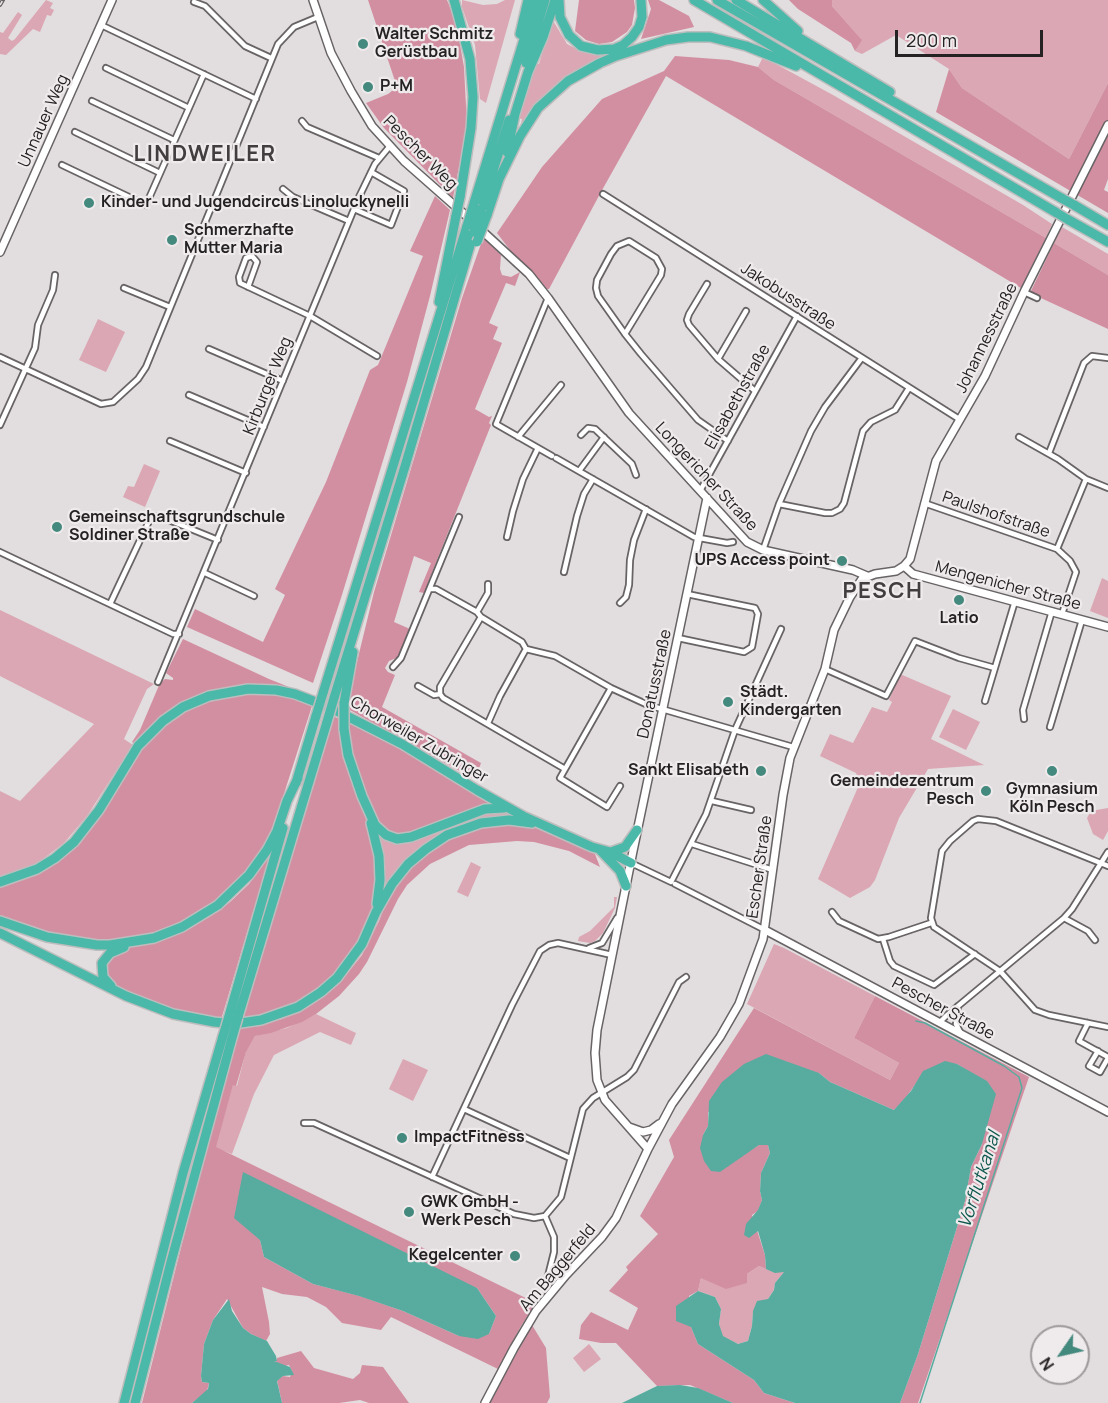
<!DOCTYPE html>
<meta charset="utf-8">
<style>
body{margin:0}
#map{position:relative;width:1108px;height:1403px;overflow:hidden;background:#e2ddde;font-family:Manrope,sans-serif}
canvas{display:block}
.north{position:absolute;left:1030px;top:1325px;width:60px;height:60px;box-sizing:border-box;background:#efeaeb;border:2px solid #9e9a9b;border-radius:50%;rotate:236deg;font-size:16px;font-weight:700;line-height:24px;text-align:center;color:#242223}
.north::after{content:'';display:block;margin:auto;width:21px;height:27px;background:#44897e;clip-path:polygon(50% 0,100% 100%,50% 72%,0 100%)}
.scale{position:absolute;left:895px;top:30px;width:148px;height:27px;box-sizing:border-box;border:3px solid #242223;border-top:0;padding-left:8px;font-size:18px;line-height:21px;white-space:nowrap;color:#242223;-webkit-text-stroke:4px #efeaeb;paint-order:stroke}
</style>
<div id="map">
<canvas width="1108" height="1403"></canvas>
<div class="north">N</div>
<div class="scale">200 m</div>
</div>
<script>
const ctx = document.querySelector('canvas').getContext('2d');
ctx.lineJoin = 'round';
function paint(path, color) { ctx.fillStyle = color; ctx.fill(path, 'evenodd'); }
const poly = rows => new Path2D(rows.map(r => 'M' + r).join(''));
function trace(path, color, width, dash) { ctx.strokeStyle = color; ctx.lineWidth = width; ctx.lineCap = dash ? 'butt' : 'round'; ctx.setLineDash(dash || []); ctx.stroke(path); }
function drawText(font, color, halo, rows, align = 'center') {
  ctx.font = font + ' Manrope,sans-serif'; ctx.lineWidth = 4.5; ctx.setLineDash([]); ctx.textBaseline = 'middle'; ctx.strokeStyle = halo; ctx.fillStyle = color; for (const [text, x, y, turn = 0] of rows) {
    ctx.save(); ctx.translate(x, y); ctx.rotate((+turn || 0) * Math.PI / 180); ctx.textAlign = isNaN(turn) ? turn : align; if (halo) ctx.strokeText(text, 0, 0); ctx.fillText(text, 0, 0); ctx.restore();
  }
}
paint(poly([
 [46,0,53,3,50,8,54,10,51,16,47,15,40,32,33,29,6,55,0,54,0,32,3,33,18,12,22,15,8,38,12,41,15,39],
 [462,0,483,5,497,4,505,0,515,0,486,103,480,99,475,45,462,7],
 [832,0,1108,0,1108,83,1069,159,962,88,949,69,896,35,862,54,855,51,861,39,832,6],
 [552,19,567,44,581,51,599,54,615,52,584,68,519,133,522,119,516,118,534,63,539,64],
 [763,57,833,95,1023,205,1052,224,1046,238,774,80,758,67],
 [1062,227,1108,254,1108,275,1054,243],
 [98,319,125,332,106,372,79,360],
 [144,464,160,471,145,507,123,497,128,486,134,487],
 [1102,578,1108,581,1108,618,1090,611],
 [0,610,154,684,147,689,124,739,133,745,87,816,64,843,39,862,23,870,0,877,0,791,20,801,94,724,0,676],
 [900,674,951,696,931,739,984,765,928,769,899,818,875,880,870,887,850,898,818,879,859,785,856,773,820,756,830,734,853,743,872,707,887,712,892,702,889,700],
 [953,709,980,722,966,750,939,737],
 [1108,808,1108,831,1103,840,1093,834,1087,818,1091,811],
 [501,810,526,820,495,819,382,896,382,852,378,832],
 [471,862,481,867,468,897,457,892],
 [614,897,617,897,615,908,603,933,595,941,590,943,578,941,579,937,590,931,614,907],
 [774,944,784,948,875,996,854,1038,899,1063,890,1080,747,1004],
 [316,1014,356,1033,351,1045,320,1032,274,1055,254,1094,232,1154,215,1148,233,1084,237,1086,246,1051,255,1036,287,1028],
 [403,1059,428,1070,413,1101,389,1089],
 [759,1266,766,1269,785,1271,775,1283,774,1290,768,1299,753,1311,752,1326,748,1341,738,1344,722,1336,719,1324,721,1309,715,1297,698,1291,701,1278,747,1274],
 [589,1344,601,1359,584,1372,573,1358]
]), '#dba7b4');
paint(poly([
 [368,0,447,0,456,22,464,67,467,126,453,198,384,128,366,103,388,94,397,87],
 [579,0,634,0,635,8,632,25,627,32,612,42,599,44,586,40,575,31],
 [648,0,659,0,689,16,694,27,641,39,651,9],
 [789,0,832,0,832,6,862,40,855,51,851,43,798,9],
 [675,56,729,60,758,67,774,80,1046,238,1021,288,666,76,601,192,549,289,546,289,513,254,497,233,542,167,602,99,664,71],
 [949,69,962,88,1069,159,1108,83,1108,179,1104,190,1108,192,1108,213,936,112],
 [435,196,450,210,430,296,407,382,341,598,313,683,187,627,195,609,263,642,285,595,275,589,326,482,370,370,378,365,423,256,410,251],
 [483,238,501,255,500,269,502,275,511,277,520,272,515,286,506,283,489,323,498,327,493,339,502,343,475,409,489,417,492,416,489,423,491,425,427,585,428,588,424,593,419,592,431,563,414,556,394,622,410,629,399,657,389,661,385,668,388,672,395,675,382,707,481,763,476,777,472,778,348,709,355,670,374,592,462,298],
 [1054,243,1108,275,1108,329,1030,293],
 [183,639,269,679,314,697,289,689,205,694,135,744,132,742,140,730,160,683,165,679,173,680,173,678,166,673],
 [279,693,312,703,312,706,274,825,261,851,247,871,220,899,185,921,156,933,109,941,59,936,0,917,0,885,58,859,144,744,176,716,200,703,232,694],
 [333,716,339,719,344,757,374,841,376,859,375,897,371,916,363,936,343,967,320,989,301,1001,271,1014,243,1019],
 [349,720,399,746,496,805,399,837,381,828,359,779,350,745],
 [489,824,526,824,561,836,595,854,600,867,569,851,534,842,517,841,469,845,430,864,407,885,398,899,367,962,359,974,339,996,316,1014,302,1022,271,1033,255,1036,246,1052,236,1086,233,1085,216,1147,536,1303,521,1326,498,1369,391,1317,381,1330,342,1323,326,1307,307,1297,282,1294,262,1287,269,1322,270,1334,266,1341,251,1334,243,1328,227,1299,213,1320,204,1344,201,1376,202,1382,209,1383,207,1391,192,1403,142,1403,207,1144,240,1029,282,1019,321,998,342,980,362,955,379,921,389,895,397,879,440,841],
 [260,1240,477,1288,496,1316,489,1334,459,1336,403,1311,360,1296,313,1284,264,1257],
 [271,852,221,1020,201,1018,149,1002,112,985,107,980,104,964,119,950,173,935,209,917,230,902,249,884],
 [875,996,1029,1077,918,1403,900,1403,918,1354,965,1201,971,1167,982,1144,968,1071,957,1064,917,1082,902,1103,894,1110,830,1082,819,1073,708,1112,708,1126,703,1135,739,1157,759,1145,768,1145,770,1153,761,1173,760,1191,762,1200,758,1211,752,1215,765,1255,766,1269,759,1266,747,1274,747,1283,726,1289,701,1278,698,1291,689,1296,691,1327,698,1344,754,1380,764,1393,795,1403,733,1403,690,1385,657,1386,616,1343,601,1343,579,1339,581,1325,591,1312,628,1330,638,1308,609,1291,628,1270,626,1267,658,1234,640,1216,674,1157,669,1140,754,1008,890,1080,899,1063,854,1038],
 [532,1325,546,1348,550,1397,547,1403,489,1403],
 [301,1351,314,1368,353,1379,360,1373,362,1365,383,1367,409,1403,369,1403,360,1400,339,1403,282,1403,277,1380,283,1376,290,1377,292,1371,289,1365,284,1366,274,1361,277,1361,277,1358]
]), '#d38fa2');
paint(poly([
 [766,1054,819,1073,830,1082,894,1110,911,1091,923,1071,945,1061,957,1064,987,1081,996,1094,982,1144,971,1167,965,1201,918,1354,900,1403,795,1403,764,1393,754,1380,698,1344,691,1327,676,1321,676,1306,698,1291,715,1297,721,1309,719,1324,723,1336,738,1344,748,1341,752,1326,753,1311,757,1301,768,1299,774,1290,775,1283,784,1272,775,1273,766,1269,765,1255,758,1231,749,1238,744,1235,746,1224,758,1210,762,1200,760,1191,761,1173,770,1153,768,1145,759,1145,720,1172,711,1171,704,1161,700,1148,703,1135,708,1126,709,1101,722,1082,744,1064],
 [243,1172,477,1288,496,1316,489,1334,478,1339,459,1336,403,1311,359,1296,313,1284,264,1257,260,1240,234,1218],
 [229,1299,232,1311,243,1328,251,1334,267,1341,276,1356,277,1361,274,1361,290,1367,294,1375,283,1376,277,1381,282,1403,192,1403,208,1389,209,1383,202,1382,201,1376,204,1344,213,1320],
 [680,1385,698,1388,733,1403,622,1403,657,1386]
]), '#57ac9f');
trace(poly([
 [916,1021,925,1023,1004,1066,1019,1077,1022,1088,920,1403]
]), '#57ac9f', 1.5);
const street = poly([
 [194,2,205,6,245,46,271,58],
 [101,25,256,99],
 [106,68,189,108],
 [92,101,174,140],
 [302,121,307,127,379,158],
 [75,132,160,173],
 [62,165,146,205,204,74],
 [283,189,293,197,349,221],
 [603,194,959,419],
 [354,209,391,225,404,191,371,172],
 [707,284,689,314,687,320,689,325,718,359,755,391],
 [248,287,257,262,252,256,246,258,239,277,240,283,310,316,377,356],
 [124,288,170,307],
 [1024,292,1037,298],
 [548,298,496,424,552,456],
 [625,334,661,275,662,269,656,258,629,241,617,246,611,254,597,280,596,288,598,296,625,334,641,354,685,405,698,420,728,441],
 [209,349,283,381],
 [0,357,101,404,113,402,138,379,146,367,278,44,294,27,318,17],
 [718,359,746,311],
 [189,395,264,427],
 [0,425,35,348,38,325,53,290,55,275],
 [581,435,588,428,595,429,632,464,636,475],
 [518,437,561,385],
 [1019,437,1058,459,1086,479,1108,488],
 [170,441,246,473],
 [1049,453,1084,363,1092,356,1108,358],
 [556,458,694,537,727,543,733,542],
 [579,471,604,437],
 [700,491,797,316],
 [924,503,1057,549,1070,561,1076,572,1062,614],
 [779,504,825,513,832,513,840,509,844,503,863,431,871,422,895,410,909,388],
 [507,537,513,511,523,479,538,448],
 [1057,549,1086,479],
 [763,550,779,504,811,431,825,407,861,359],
 [0,552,173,634,179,634],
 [564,572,577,516,584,494,593,479],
 [205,573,254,596],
 [430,589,436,589,477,612,481,617,522,642,526,649],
 [620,603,626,597,629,585,630,560,634,540,646,509],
 [110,604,150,519,154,516,159,516,218,540],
 [477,612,488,593,488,584],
 [481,617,440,687,440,694,443,698,565,769],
 [678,638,744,652,752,647,758,614,755,608,687,594],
 [526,649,555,656,611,688,648,705,793,747],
 [393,667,401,658,459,517],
 [825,669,886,696,915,641,959,658,995,668],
 [158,682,359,197,375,164,390,146],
 [418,686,434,695,440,694],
 [611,688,560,778,607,807,620,786],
 [985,701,1015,601],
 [1024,719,1023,710,1052,611],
 [488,723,500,696,526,649],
 [1050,727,1082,620],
 [712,801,751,810],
 [692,844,773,870],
 [631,863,671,882,706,814,735,730,781,629],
 [1108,866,996,821,978,819,973,821,950,841,942,851,931,918,934,927,1000,971,1035,1010,1049,1015,1108,1027],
 [675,884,765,930],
 [832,912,839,921,878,939,889,937,931,923],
 [1064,918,1088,931,1095,940],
 [883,939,890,961,894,966,934,985,975,954],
 [589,948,602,943,617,918],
 [958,1006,956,1024,960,1032],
 [940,1022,946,1016,1064,918,1072,909,1108,852],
 [1088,1023,1079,1041,1108,1057],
 [1098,1051,1089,1066,1100,1072,1108,1058],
 [464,1109,570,1158],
 [304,1123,314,1123,514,1214,534,1218,545,1216],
 [432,1177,512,1005,540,951,549,945,558,943,612,955],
 [545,1216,561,1197,583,1109,593,1098,627,1077,634,1070,679,982,686,977],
 [545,1216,554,1237,554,1252,547,1280]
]);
const secondary = poly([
 [313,0,331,53,351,91,372,126,404,161,471,220],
 [479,228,529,274,548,298,629,413,747,542,763,550,853,570,867,576],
 [0,252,112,0],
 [904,566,913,574,1108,627],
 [765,930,1108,1112],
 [629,1127,643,1132,651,1130,659,1124],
 [648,1149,605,1100,597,1080,595,1053,597,1030,633,851,707,498],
 [485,1403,514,1348,536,1311,566,1275,602,1237,616,1218,648,1149,672,1104,720,1037,739,1004,763,939,783,795,790,758,825,669,834,630,850,597,862,579,875,574,896,571,904,566,910,559,936,461,985,376,1025,290,1108,125]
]);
const highway = poly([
 [454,0,470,59,473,97,471,128,460,197],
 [559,0,560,17,569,35,581,46,598,50,614,49,623,45,632,37,639,27,642,17,641,0],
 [694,0,1057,213],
 [717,0,1063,199],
 [736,0,890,92],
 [763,0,798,31],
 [520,34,528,0],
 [526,63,545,0],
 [507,152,515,114,528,72,543,37,555,0],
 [497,183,520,136,538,108,568,81,600,63,616,56,666,40,688,37,710,37,746,46,796,66],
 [474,203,536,0],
 [1074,205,1108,225],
 [481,209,509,120],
 [487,215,499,179],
 [1067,219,1108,242],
 [439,302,456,216],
 [323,693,467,226],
 [334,698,406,463,474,232],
 [344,703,353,652],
 [344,729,348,755,362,796,375,825,386,835,397,839,411,837,485,809,504,808],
 [296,783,316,716],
 [371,823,379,856,380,880,377,904],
 [600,850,620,871,626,886],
 [611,852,625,847,637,830],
 [0,882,37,869,55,858,74,842,99,810,138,746,163,721,183,707,209,696,248,689,276,690,295,694,329,707,402,744,477,790,523,816,592,847,610,852,631,863],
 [0,921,47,937,97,945,110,945,154,938,182,927,218,905,249,875,267,850,277,831,287,801,298,778],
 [0,933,126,996,173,1014,214,1022,234,1024,261,1020,298,1007,321,992,337,978,362,944,376,912,392,884,408,864,426,849,447,835,481,823,509,820,532,823],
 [111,986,103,977,102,963,110,953,124,947],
 [229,1016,283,828],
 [238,1017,327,722],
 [124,1403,183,1173,223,1036],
 [135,1403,171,1262,232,1038]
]);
trace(street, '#686465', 8);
trace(secondary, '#686465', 10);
trace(highway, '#bdbdbd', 12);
trace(street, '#fff', 4.5);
trace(secondary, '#fff', 7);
trace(highway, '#4ab9a9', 9);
const rail = poly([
 [0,5,3,0]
]);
trace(rail, '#676465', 4);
trace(rail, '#efeaeb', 1.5, [4.5]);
const highwayBridge = poly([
 [1063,199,1074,205],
 [1057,213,1067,219],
 [456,216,460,197],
 [467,226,474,203],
 [474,232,481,209],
 [477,242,487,215],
 [316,716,323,693],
 [327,722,334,698],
 [344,729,344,703],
 [223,1036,229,1016],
 [232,1038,238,1017]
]);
trace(highwayBridge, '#bdbdbd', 12, []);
trace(highwayBridge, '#4ab9a9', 9);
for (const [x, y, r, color] of [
 [363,44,6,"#44897e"],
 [368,87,6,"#44897e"],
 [89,203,6,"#44897e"],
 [172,240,6,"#44897e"],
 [57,527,6,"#44897e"],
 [842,561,6,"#44897e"],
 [959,600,6,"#44897e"],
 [728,702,6,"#44897e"],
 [761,771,6,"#44897e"],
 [1052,771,6,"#44897e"],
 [986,791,6,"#44897e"],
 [402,1138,6,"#44897e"],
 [409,1212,6,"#44897e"],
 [515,1256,6,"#44897e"]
]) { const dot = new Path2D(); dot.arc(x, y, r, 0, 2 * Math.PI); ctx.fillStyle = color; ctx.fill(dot); trace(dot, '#efeaeb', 2); }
drawText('bold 16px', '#242223', '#efeaeb', [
 ["Walter Schmitz",375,35],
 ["Gerüstbau",375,53],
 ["P+M",380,87],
 ["Kinder- und Jugendcircus Linoluckynelli",101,203],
 ["Schmerzhafte",184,231],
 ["Mutter Maria",184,249],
 ["Gemeinschaftsgrundschule",69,518],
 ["Soldiner Straße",69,536],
 ["UPS Access point",830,561,"right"],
 ["Latio",959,619,"center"],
 ["Städt.",740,693],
 ["Kindergarten",740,711],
 ["Sankt Elisabeth",749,771,"right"],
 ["Gemeindezentrum",974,782,"right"],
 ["Pesch",974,800,"right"],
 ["Gymnasium",1052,790,"center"],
 ["Köln Pesch",1052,808,"center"],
 ["ImpactFitness",414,1138],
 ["GWK GmbH -",421,1203],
 ["Werk Pesch",421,1221],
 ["Kegelcenter",503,1256,"right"]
], 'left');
drawText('16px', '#242223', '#efeaeb', [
 ["Unnauer Weg",44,121,-66],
 ["Pescher Weg",420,153,45],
 ["Jakobusstraße",788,297,33],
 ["Johannesstraße",987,338,-64],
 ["Kirburger Weg",268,386,-68],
 ["Elisabethstraße",738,397,-61],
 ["Longericher Straße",706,477,47],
 ["Paulshofstraße",996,515,19],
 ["Mengenicher Straße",1008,586,15],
 ["Donatusstraße",655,684,-78],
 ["Chorweiler Zubringer",419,740,30],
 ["Escher Straße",760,867,-82],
 ["Pescher Straße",943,1009,28],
 ["Am Baggerfeld",558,1268,-50]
]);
drawText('italic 18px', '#0d574e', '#efeaeb', [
 ["Vorflutkanal",980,1180,-72]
]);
ctx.letterSpacing = '1.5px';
drawText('bold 22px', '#423e3f', '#efeaeb', [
 ["LINDWEILER",205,155],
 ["PESCH",883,592]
]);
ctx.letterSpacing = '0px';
</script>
